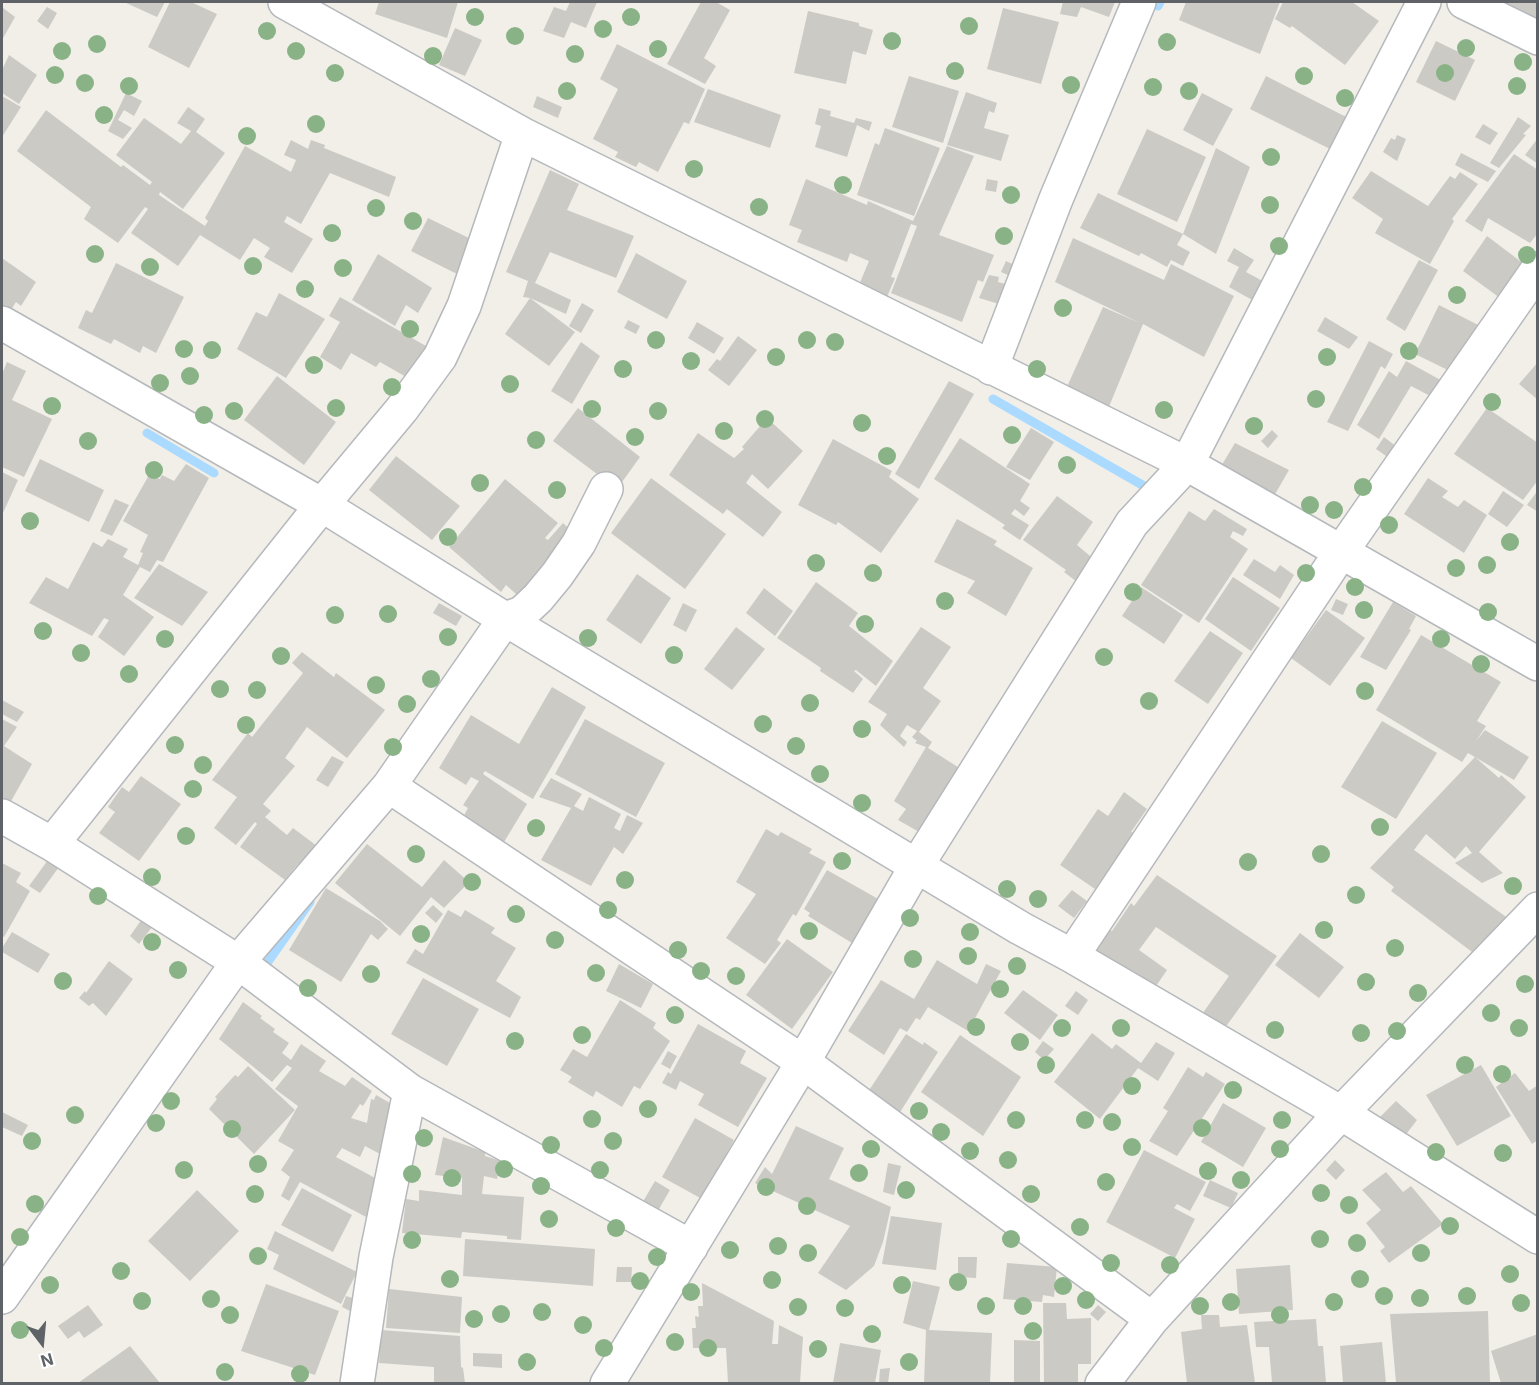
<!DOCTYPE html>
<style>
body{margin:0}
#map{position:relative;width:1539px;height:1385px;overflow:hidden;background:#f1efe8;font-family:Inter,sans-serif}
canvas{display:block}
.frame{position:absolute;inset:0;border:3px solid #5f6368;pointer-events:none}
.north{position:absolute;left:12px;top:1313px;width:60px;height:60px;-webkit-text-stroke:4px #fff;paint-order:stroke;rotate:164deg;font-size:16px;font-weight:700;line-height:24px;text-align:center;color:#5f6368}
.north::after{content:'';display:block;margin:auto;width:21px;height:27px;background:#5f6368;clip-path:polygon(50% 0,100% 100%,50% 72%,0 100%)}
</style>
<div id="map">
<canvas width="1539" height="1385"></canvas>
<div class="frame"></div>
<div class="north">N</div>
</div>
<script>
const ctx = document.querySelector('canvas').getContext('2d');
ctx.lineJoin = 'round';
const poly = rows => new Path2D(rows.map(r => 'M' + r).join(''));
function trace(path, color, width, dash) { ctx.strokeStyle = color; ctx.lineWidth = width; ctx.lineCap = dash ? 'butt' : 'round'; ctx.setLineDash(dash || []); ctx.stroke(path); }
function paint(path, color) { ctx.fillStyle = color; ctx.fill(path, 'evenodd'); }
trace(poly([
 [1158,6,1160,2],
 [993,399,1144,486],
 [147,433,214,473],
 [265,966,310,902]
]), '#aadaff', 9);
paint(poly([
 [124,2,165,2,157,17],
 [170,2,191,2,217,14,189,68,148,47],
 [379,2,458,2,447,38,375,14],
 [570,2,597,2,586,28,571,22,564,38,543,31,554,7,566,11],
 [701,2,716,2,730,10,704,58,716,66,705,84,667,64],
 [1063,2,1115,2,1109,17,1081,7,1077,17,1060,14],
 [1186,2,1280,2,1260,54,1179,20],
 [1283,2,1352,2,1379,21,1345,65,1292,26,1290,28,1275,19],
 [1494,2,1538,2,1538,26],
 [2,7,15,17,2,40],
 [47,7,57,13,48,29,37,21],
 [1003,8,1059,22,1041,84,987,69],
 [808,11,859,23,859,26,873,30,866,55,853,51,846,84,794,73],
 [455,28,482,40,465,76,439,65],
 [1436,41,1475,60,1455,101,1416,82],
 [617,44,705,89,689,124,684,122,658,172,639,162,636,167,615,157,618,152,593,139,618,89,600,79],
 [9,55,37,75,19,104,2,93,2,70],
 [909,76,959,91,943,143,892,127],
 [1266,76,1354,121,1338,153,1250,109],
 [708,89,781,115,770,148,694,122],
 [966,92,997,103,994,113,989,111,984,128,1009,135,1001,161,947,145],
 [126,93,142,101,134,116,124,110,118,120,132,128,123,139,108,131],
 [1202,93,1233,109,1213,146,1183,130],
 [2,96,21,107,2,137],
 [537,96,562,107,558,118,533,107],
 [188,107,205,119,196,132,225,153,183,209,160,192,159,195,205,226,208,221,205,218,245,146,291,172,296,160,284,155,291,140,308,149,311,140,325,145,324,148,396,177,389,197,330,173,301,224,287,216,284,222,313,239,292,273,264,257,270,248,254,238,240,260,200,235,178,266,131,233,148,209,145,207,118,243,84,219,91,207,17,151,46,110,121,167,123,165,150,185,152,182,116,155,144,118,181,144,191,131,177,123],
 [819,108,831,111,830,116,854,123,856,118,872,122,869,131,857,125,847,157,815,147,821,126,815,124],
 [1518,117,1531,126,1523,134,1526,135,1499,168,1490,163],
 [1483,124,1498,133,1490,145,1475,137],
 [885,128,940,148,914,216,857,195,875,143,879,145],
 [1147,129,1206,157,1177,222,1117,194],
 [1397,135,1406,139,1397,161,1383,152,1391,138,1395,140],
 [1538,138,1538,164,1525,155],
 [947,146,974,156,939,235,994,255,983,282,978,280,962,322,891,293,917,226,911,224,891,277,895,278,887,297,859,285,869,261,850,253,847,262,797,242,802,230,789,225,806,179,867,205,868,201,913,221],
 [1216,148,1250,167,1216,254,1183,234,1177,245,1190,252,1183,266,1171,260,1167,267,1141,253,1139,256,1080,228,1098,193,1183,234],
 [1461,153,1465,155,1496,171,1488,182,1455,165],
 [1514,154,1538,170,1538,233,1530,243,1488,218,1482,232,1465,221],
 [550,170,579,184,567,210,634,236,616,278,550,252,535,283,571,300,566,314,530,298,575,332,549,366,505,334,530,298,523,297,528,281,506,272],
 [1371,171,1428,206,1450,176,1455,179,1460,172,1478,184,1452,219,1454,221,1430,264,1375,233,1383,219,1352,198],
 [987,179,998,181,996,192,985,190],
 [428,218,477,242,459,275,411,251],
 [1487,236,1524,264,1500,298,1463,271],
 [1073,238,1164,280,1171,264,1234,296,1204,357,1143,324,1108,409,1066,389,1103,307,1140,323,1055,282],
 [1234,248,1254,260,1246,272,1272,286,1261,305,1229,287,1239,267,1227,261],
 [636,253,687,281,667,319,617,292],
 [378,254,432,288,418,313,406,305,395,326,352,300],
 [2,258,36,282,21,306,16,302,9,313,2,308],
 [1419,260,1438,270,1405,331,1386,319],
 [1006,261,1021,268,1015,278,1001,272],
 [116,263,184,297,156,353,143,346,140,353,114,339,111,344,78,328,86,310,92,313],
 [989,275,999,277,998,282,1017,287,1009,307,979,298],
 [279,293,325,319,286,378,237,349,256,312,267,317],
 [340,297,433,350,415,382,380,362,376,367,351,353,341,370,320,357,340,322,329,316],
 [582,303,594,310,581,333,569,326],
 [1439,305,1486,329,1460,376,1415,354],
 [1325,317,1358,337,1349,349,1317,331],
 [628,320,640,326,636,334,624,328],
 [697,322,724,338,714,354,688,338],
 [738,336,757,350,729,386,708,370,717,359,720,361],
 [1369,341,1393,354,1385,369,1381,366,1348,431,1327,422],
 [581,342,600,356,572,404,551,391],
 [1406,361,1446,383,1436,399,1411,386,1379,439,1357,425,1389,371,1397,377],
 [7,362,26,371,12,400,52,419,24,477,2,467,2,374],
 [1538,362,1538,400,1519,384],
 [277,376,336,422,304,465,244,420],
 [949,381,974,394,919,489,895,474],
 [578,408,640,457,617,489,553,441],
 [1487,408,1538,443,1538,480,1523,500,1454,454],
 [767,418,803,451,768,489,752,474,746,483,782,512,763,537,727,509,723,514,669,475,698,433,734,458,744,449,742,447],
 [1031,428,1054,442,1030,480,1006,467],
 [1272,430,1278,436,1268,448,1261,441],
 [1384,437,1397,447,1389,458,1376,449],
 [960,438,1030,484,1020,501,1030,508,1024,516,1015,509,1011,514,1029,525,1020,540,1002,528,1005,525,934,479],
 [833,439,892,471,889,477,919,499,881,553,838,522,836,525,798,505],
 [1235,443,1289,470,1274,496,1220,468],
 [396,456,460,506,432,540,369,490],
 [40,459,104,490,89,522,25,491],
 [186,464,209,478,163,562,157,560,150,572,140,567,123,595,154,617,124,656,98,637,109,620,104,618,92,636,29,603,46,577,68,589,93,542,102,547,108,539,128,549,123,557,138,565,143,553,140,552,148,535,123,521,149,475,160,479,162,475,174,481],
 [2,472,18,480,2,515],
 [651,478,726,534,685,589,611,533],
 [1428,478,1448,491,1442,497,1458,507,1464,500,1487,515,1464,553,1404,514],
 [505,479,558,523,545,538,548,540,563,523,578,537,526,603,506,585,501,592,449,547],
 [1538,490,1538,512,1527,505],
 [1503,491,1524,505,1507,527,1488,514],
 [1057,496,1093,522,1077,545,1096,561,1081,585,1064,572,1066,570,1023,540],
 [115,499,129,505,112,536,100,531],
 [1214,509,1247,529,1243,536,1233,531,1230,537,1248,549,1199,623,1141,585,1189,511,1205,521],
 [957,519,997,541,994,545,1033,568,1006,616,967,593,975,581,934,562],
 [1254,559,1275,572,1280,565,1294,575,1280,599,1243,575],
 [159,564,208,592,182,626,134,598],
 [637,574,671,598,641,644,606,620],
 [1233,577,1280,608,1251,651,1205,619],
 [816,582,858,613,849,626,893,661,876,686,856,670,854,671,863,679,853,693,820,671,821,668,777,638],
 [1141,587,1183,615,1164,644,1122,616],
 [764,588,793,611,775,636,746,613],
 [1336,599,1348,604,1343,615,1331,610],
 [1393,602,1416,616,1409,629,1411,630,1386,670,1360,657],
 [439,603,462,616,456,626,433,613],
 [683,603,697,610,686,632,673,625],
 [1326,610,1365,638,1330,686,1291,658],
 [736,627,765,649,732,690,704,669],
 [921,627,951,647,923,688,941,701,919,732,932,742,928,748,961,769,921,833,898,820,906,809,894,801,926,747,915,743,917,741,912,737,917,731,907,725,900,736,907,742,904,747,880,725,887,714,868,702],
 [1210,631,1243,653,1208,704,1174,681],
 [1421,635,1501,682,1477,721,1486,726,1476,741,1485,730,1529,757,1514,780,1468,753,1462,762,1376,710],
 [302,652,334,677,336,673,385,710,347,758,307,727,285,758,295,766,263,804,271,811,265,817,287,835,293,828,317,846,301,866,298,864,285,880,240,847,257,824,255,822,236,845,214,828,237,797,212,780,248,733,252,737,303,673,292,663],
 [552,687,586,707,533,799,485,771,483,774,527,804,501,847,461,821,468,808,463,805,479,781,471,777,466,785,439,768,471,715,519,744],
 [2,700,24,712,17,722,2,714],
 [2,719,17,727,4,746,32,764,6,810,2,808],
 [585,719,665,763,636,817,555,774],
 [1382,721,1437,753,1396,819,1341,787],
 [332,756,344,762,328,787,316,780],
 [1475,757,1499,778,1501,775,1526,797,1479,852,1503,873,1482,883,1455,863,1472,853,1466,846,1455,859,1426,834,1414,850,1509,919,1480,958,1391,891,1394,887,1370,868],
 [141,776,181,804,139,861,99,833,115,812,108,807,122,787,129,792],
 [551,778,582,794,574,806,583,811,589,797,621,814,614,828,620,831,627,815,643,823,623,854,614,847,591,886,541,860,571,808,539,797],
 [1124,792,1147,809,1131,832,1134,833,1095,889,1060,865,1098,809,1108,816],
 [766,829,778,836,781,832,812,849,809,853,826,862,796,916,793,914,777,940,781,943,765,964,726,938,756,894,736,882],
 [367,844,422,887,444,860,469,882,444,908,431,897,400,936,335,883],
 [48,860,59,867,40,893,29,886],
 [2,863,21,873,16,882,30,891,4,937,2,936],
 [827,870,880,900,852,943,808,916,810,913,804,909],
 [1157,875,1277,956,1222,1032,1200,1017,1229,976,1156,927,1139,950,1167,970,1154,989,1095,956,1092,946,1105,927,1112,931,1131,903,1134,906],
 [326,888,380,921,388,929,378,940,371,934,341,982,289,950],
 [1072,890,1087,901,1074,918,1058,906],
 [433,905,443,914,436,923,425,913],
 [448,910,461,917,465,910,495,928,491,933,516,948,496,981,521,997,510,1018,406,963,415,949,423,954],
 [142,919,152,927,139,944,130,936],
 [12,932,50,954,38,973,2,952,2,948],
 [1300,933,1344,967,1319,998,1275,965],
 [787,939,833,972,792,1029,746,995],
 [937,960,977,984,986,964,1001,971,968,1031,928,1007,920,1020,916,1018,907,1032,900,1028,884,1055,848,1031,881,980,914,999],
 [109,961,133,979,106,1016,93,1003,89,1006,79,998,85,991,86,993],
 [619,964,653,984,641,1008,606,991],
 [423,978,479,1009,447,1066,391,1034],
 [1023,990,1058,1015,1040,1040,1004,1013],
 [1076,991,1088,1000,1078,1015,1065,1006],
 [620,1000,656,1023,653,1028,670,1041,640,1089,634,1086,622,1107,596,1091,593,1097,568,1082,572,1077,560,1070,573,1049,587,1057],
 [243,1002,262,1016,260,1018,275,1029,273,1032,289,1043,282,1053,291,1060,301,1044,326,1061,319,1071,345,1086,352,1077,372,1091,363,1106,360,1104,351,1118,367,1123,371,1099,374,1100,376,1095,390,1103,380,1154,365,1146,360,1157,342,1148,336,1157,377,1179,368,1218,300,1182,289,1201,281,1196,290,1177,281,1170,294,1150,278,1141,298,1106,275,1089,292,1068,287,1065,272,1082,219,1039],
 [698,1024,746,1051,740,1063,767,1078,738,1127,698,1105,704,1094,680,1081,676,1090,662,1083,668,1072,671,1074],
 [1092,1033,1112,1049,1116,1044,1141,1063,1156,1042,1175,1053,1158,1081,1138,1068,1100,1119,1054,1082],
 [906,1034,923,1045,924,1042,938,1052,897,1117,866,1095],
 [960,1035,1021,1077,983,1136,921,1092],
 [1043,1041,1054,1049,1044,1060,1035,1052],
 [668,1051,677,1056,670,1069,661,1064],
 [1481,1065,1511,1116,1457,1146,1426,1095],
 [248,1066,295,1110,254,1154,209,1109,217,1099,215,1097,235,1075,238,1077],
 [1188,1067,1203,1077,1206,1072,1225,1084,1177,1156,1149,1141,1168,1111,1163,1108],
 [1515,1073,1529,1091,1538,1085,1538,1140,1532,1144,1496,1087],
 [1396,1101,1417,1120,1404,1137,1392,1125,1388,1128,1378,1119],
 [1223,1103,1266,1128,1243,1167,1201,1142],
 [2,1112,28,1125,22,1136,2,1127],
 [695,1118,734,1140,702,1199,662,1177],
 [796,1126,844,1148,829,1179,891,1207,883,1242,874,1266,846,1290,818,1273,850,1226,755,1183,765,1167,772,1174],
 [443,1137,485,1152,485,1156,501,1161,497,1179,484,1176,482,1194,524,1197,521,1240,507,1239,507,1236,462,1232,461,1238,402,1233,406,1199,419,1201,419,1190,462,1195,462,1178,435,1175],
 [1144,1150,1206,1182,1190,1211,1177,1204,1174,1208,1195,1219,1175,1258,1106,1222],
 [1335,1160,1345,1170,1336,1180,1326,1170],
 [888,1163,901,1166,894,1195,883,1192],
 [1386,1172,1403,1192,1411,1186,1443,1224,1389,1263,1380,1251,1385,1247,1366,1223,1381,1210,1362,1190],
 [1210,1180,1238,1193,1231,1208,1203,1196],
 [655,1181,670,1190,656,1214,641,1205],
 [302,1188,352,1215,333,1252,281,1225],
 [197,1190,239,1231,190,1281,148,1241],
 [891,1216,942,1223,936,1270,882,1264],
 [275,1231,357,1272,341,1304,273,1269,279,1255,267,1249],
 [465,1239,595,1249,593,1286,463,1276],
 [958,1257,977,1257,976,1278,958,1277],
 [1007,1263,1057,1267,1054,1297,1043,1295,1042,1302,1003,1299],
 [1290,1265,1293,1310,1239,1314,1236,1269],
 [617,1267,632,1267,631,1282,616,1282],
 [913,1281,940,1287,929,1330,992,1333,990,1383,924,1383,926,1330,903,1323],
 [702,1283,774,1321,772,1344,778,1344,779,1325,803,1337,800,1383,728,1383,726,1348,693,1348,692,1328,696,1328,695,1316,699,1317,698,1306,703,1306],
 [266,1284,339,1311,315,1375,241,1351],
 [389,1289,462,1297,460,1333,386,1328],
 [346,1296,356,1299,354,1313,342,1307],
 [1043,1303,1066,1303,1067,1319,1091,1318,1091,1364,1078,1364,1078,1383,1044,1383],
 [88,1305,103,1325,84,1338,79,1331,68,1339,58,1326],
 [1098,1305,1106,1312,1098,1321,1090,1314],
 [1488,1311,1490,1383,1396,1383,1390,1314],
 [1201,1315,1219,1315,1220,1327,1247,1325,1255,1383,1187,1383,1181,1332,1202,1329],
 [1316,1319,1318,1346,1323,1346,1326,1383,1272,1383,1269,1347,1256,1347,1254,1322],
 [381,1330,460,1336,461,1367,463,1368,465,1383,434,1383,434,1367,379,1363],
 [1538,1334,1538,1383,1501,1383,1491,1351],
 [1014,1340,1040,1341,1040,1383,1014,1383],
 [1382,1342,1386,1383,1343,1383,1340,1346],
 [840,1343,881,1350,875,1383,833,1383],
 [130,1346,160,1383,78,1383],
 [473,1353,502,1354,502,1368,473,1366],
 [890,1368,888,1383,879,1383,880,1369]
]), '#cccac5');
const minor = poly([
 [285,2,522,134],
 [1464,2,1538,38],
 [2,323,322,505,505,619,1020,928,1072,956,1341,1113,1538,1237],
 [991,368,1056,199,1139,2],
 [389,786,803,1062,1152,1319,1341,1113,1538,909],
 [2,816,52,844,238,962,410,1091,691,1247],
 [52,844,322,505,402,409,440,357,464,306,522,134,1187,464,1538,664],
 [1072,956,1341,552,1538,269],
 [2,1297,238,962,389,786,505,619,522,613,538,598,557,575,579,543,606,489],
 [357,1384,376,1257,410,1091],
 [607,1384,803,1062,917,865,1095,582,1132,523,1187,464,1424,2],
 [1102,1384,1152,1319]
]);
trace(minor, '#b5b8bc', 36);
trace(minor, '#fff', 33);
ctx.fillStyle = '#89b387';
for (const [x, y] of [
 [475,17],
 [631,17],
 [969,26],
 [603,29],
 [267,31],
 [515,36],
 [892,41],
 [1167,42],
 [97,44],
 [1466,48],
 [658,49],
 [62,51],
 [296,51],
 [575,54],
 [433,56],
 [1523,62],
 [955,71],
 [335,73],
 [1445,73],
 [55,75],
 [1304,76],
 [85,83],
 [1071,85],
 [129,86],
 [1517,86],
 [1153,87],
 [567,91],
 [1189,91],
 [1345,98],
 [104,115],
 [316,124],
 [247,136],
 [1271,157],
 [694,169],
 [843,185],
 [1011,195],
 [1270,205],
 [759,207],
 [376,208],
 [413,221],
 [332,233],
 [1004,236],
 [1279,246],
 [95,254],
 [1527,255],
 [253,266],
 [150,267],
 [343,268],
 [305,289],
 [1457,295],
 [1063,308],
 [410,329],
 [656,340],
 [807,340],
 [835,342],
 [184,349],
 [212,350],
 [1409,351],
 [776,357],
 [1327,357],
 [691,361],
 [314,365],
 [623,369],
 [1037,369],
 [190,376],
 [160,383],
 [510,384],
 [392,387],
 [1316,399],
 [1492,402],
 [52,406],
 [336,408],
 [592,409],
 [1164,410],
 [234,411],
 [658,411],
 [204,415],
 [765,419],
 [862,423],
 [1254,426],
 [724,431],
 [1012,435],
 [635,437],
 [536,440],
 [88,441],
 [887,456],
 [1067,465],
 [154,470],
 [480,483],
 [1363,487],
 [557,490],
 [1310,505],
 [1334,510],
 [30,521],
 [1389,525],
 [448,537],
 [1510,542],
 [816,563],
 [1487,565],
 [1456,568],
 [873,573],
 [1306,573],
 [1355,587],
 [1133,592],
 [945,601],
 [1364,610],
 [1488,612],
 [388,614],
 [335,615],
 [865,624],
 [43,631],
 [448,637],
 [588,638],
 [165,639],
 [1441,639],
 [81,653],
 [674,655],
 [281,656],
 [1104,657],
 [1481,664],
 [129,674],
 [431,679],
 [376,685],
 [220,689],
 [257,690],
 [1365,691],
 [1149,701],
 [810,703],
 [407,704],
 [763,724],
 [246,725],
 [862,729],
 [175,745],
 [796,746],
 [393,747],
 [203,765],
 [820,774],
 [193,789],
 [862,803],
 [1380,827],
 [536,828],
 [186,836],
 [416,854],
 [1321,854],
 [842,861],
 [1248,862],
 [152,877],
 [625,880],
 [472,882],
 [1513,886],
 [1007,889],
 [1356,895],
 [98,896],
 [1038,899],
 [608,910],
 [516,914],
 [910,918],
 [1324,930],
 [809,931],
 [970,932],
 [421,934],
 [555,940],
 [152,942],
 [1395,948],
 [678,950],
 [968,956],
 [913,959],
 [1017,966],
 [178,970],
 [701,971],
 [596,973],
 [371,974],
 [736,976],
 [63,981],
 [1366,982],
 [1525,984],
 [308,988],
 [1000,989],
 [1418,993],
 [1491,1013],
 [675,1015],
 [976,1027],
 [1062,1028],
 [1121,1028],
 [1519,1028],
 [1275,1030],
 [1397,1031],
 [1361,1033],
 [582,1035],
 [515,1041],
 [1020,1042],
 [1046,1065],
 [1465,1065],
 [1502,1074],
 [1132,1086],
 [1233,1090],
 [171,1101],
 [648,1109],
 [919,1111],
 [75,1115],
 [592,1119],
 [1016,1120],
 [1085,1120],
 [1282,1120],
 [1112,1122],
 [156,1123],
 [1202,1128],
 [232,1129],
 [941,1132],
 [424,1138],
 [32,1141],
 [613,1141],
 [551,1145],
 [1132,1147],
 [871,1149],
 [1280,1149],
 [970,1151],
 [1436,1152],
 [1503,1153],
 [1008,1160],
 [258,1164],
 [504,1169],
 [184,1170],
 [600,1170],
 [1208,1171],
 [859,1173],
 [412,1174],
 [452,1178],
 [1241,1180],
 [1106,1182],
 [541,1186],
 [766,1187],
 [906,1190],
 [1321,1193],
 [255,1194],
 [1031,1194],
 [35,1204],
 [1349,1205],
 [807,1206],
 [549,1219],
 [1450,1226],
 [1080,1227],
 [616,1228],
 [20,1237],
 [1011,1239],
 [1320,1239],
 [412,1240],
 [1357,1243],
 [778,1246],
 [730,1250],
 [808,1253],
 [1421,1253],
 [258,1256],
 [657,1257],
 [1111,1263],
 [1170,1265],
 [121,1271],
 [1510,1274],
 [450,1279],
 [1360,1279],
 [772,1280],
 [640,1281],
 [958,1282],
 [50,1285],
 [902,1285],
 [1063,1286],
 [691,1292],
 [1384,1296],
 [1467,1296],
 [1420,1298],
 [211,1299],
 [1086,1300],
 [142,1301],
 [1231,1302],
 [1334,1302],
 [1521,1303],
 [986,1306],
 [1023,1306],
 [1200,1306],
 [798,1307],
 [845,1308],
 [542,1312],
 [501,1314],
 [230,1315],
 [1280,1315],
 [474,1319],
 [583,1325],
 [20,1330],
 [1033,1331],
 [872,1334],
 [675,1342],
 [604,1348],
 [708,1348],
 [818,1349],
 [527,1362],
 [909,1362],
 [225,1372],
 [300,1374]
]) { ctx.beginPath(); ctx.arc(x, y, 9, 0, 2 * Math.PI); ctx.fill(); }
</script>
